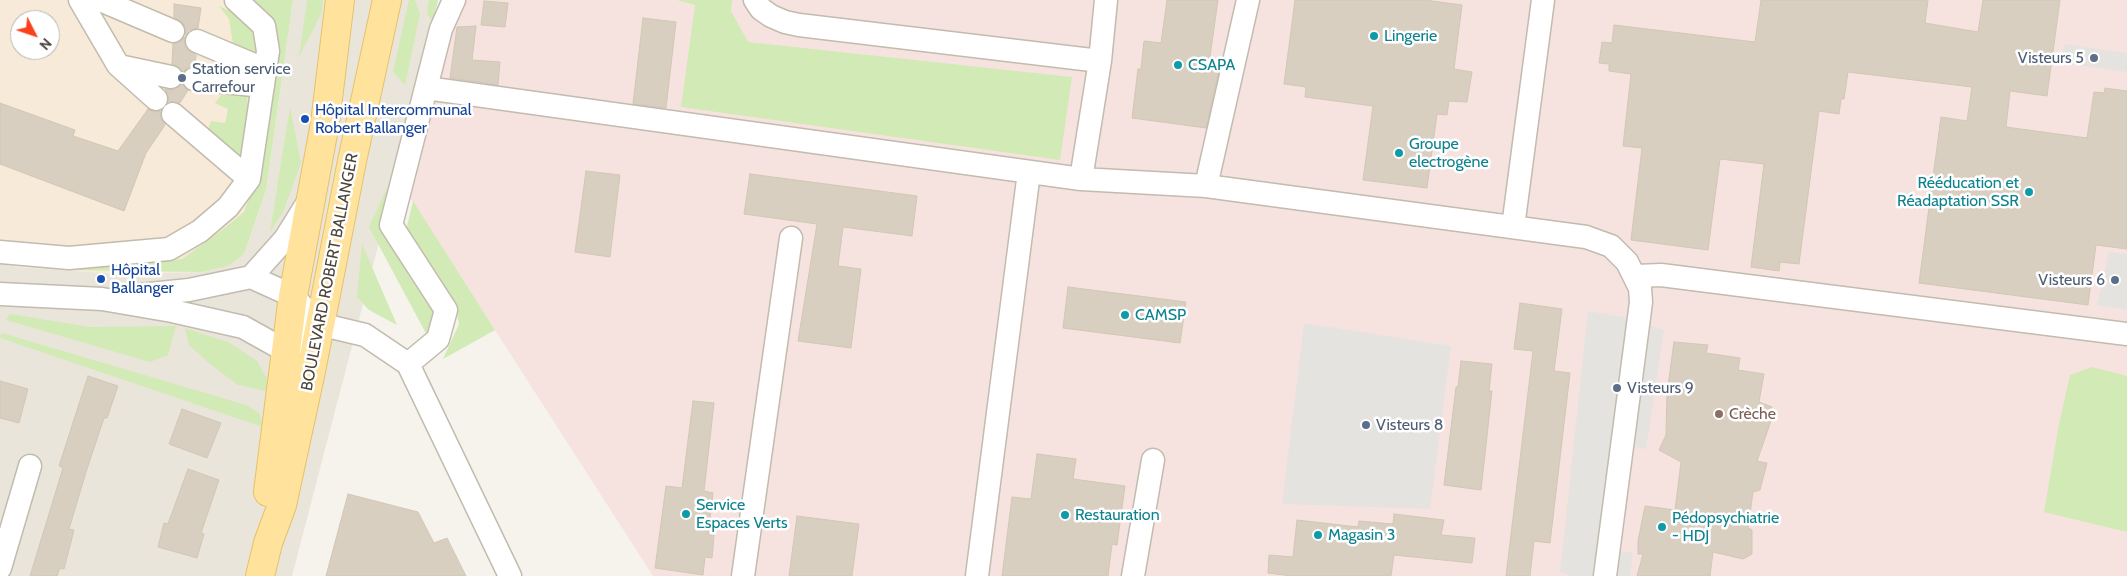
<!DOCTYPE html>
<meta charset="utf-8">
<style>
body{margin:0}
#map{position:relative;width:2127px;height:576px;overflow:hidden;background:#f6f3ec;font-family:Cabin,sans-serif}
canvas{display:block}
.north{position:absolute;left:10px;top:10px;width:50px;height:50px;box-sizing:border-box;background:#fff;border:1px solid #b7b4b0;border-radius:50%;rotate:131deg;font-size:14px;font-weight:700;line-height:20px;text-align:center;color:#4b4439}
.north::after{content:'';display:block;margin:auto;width:18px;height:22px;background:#fc3f1d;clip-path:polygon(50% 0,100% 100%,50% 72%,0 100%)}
</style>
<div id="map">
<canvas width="2127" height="576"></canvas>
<div class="north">N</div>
</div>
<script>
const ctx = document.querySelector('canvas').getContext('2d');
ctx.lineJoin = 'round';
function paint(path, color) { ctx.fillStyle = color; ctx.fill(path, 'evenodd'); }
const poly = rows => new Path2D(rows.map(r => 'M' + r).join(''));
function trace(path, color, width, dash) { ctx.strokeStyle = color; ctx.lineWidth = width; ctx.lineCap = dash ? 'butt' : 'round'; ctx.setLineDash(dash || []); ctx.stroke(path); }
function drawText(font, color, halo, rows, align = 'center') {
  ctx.font = font + ' Cabin,sans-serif'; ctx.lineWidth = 5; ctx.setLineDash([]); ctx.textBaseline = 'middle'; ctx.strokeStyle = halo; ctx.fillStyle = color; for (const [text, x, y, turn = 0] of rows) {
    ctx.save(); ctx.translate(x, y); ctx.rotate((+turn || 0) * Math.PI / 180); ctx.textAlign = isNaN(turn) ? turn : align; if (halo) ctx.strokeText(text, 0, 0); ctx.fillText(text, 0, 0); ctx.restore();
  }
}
paint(poly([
 [293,0,438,0,394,185,292,576,0,576,0,263,18,267,120,274,201,272,244,254,266,190]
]), '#eae5da');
paint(poly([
 [0,0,293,0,266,190,244,254,228,266,201,272,120,274,18,267,0,263],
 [20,20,50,20,50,50,20,50]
]), '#f7ead8');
paint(poly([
 [441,0,2127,0,2127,576,653,576,396,176]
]), '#f6e3e0');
paint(poly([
 [249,0,293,0,266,190,244,254,228,266,201,272,65,270,182,259,226,227,244,212,255,184,274,49],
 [307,0,323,0,322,12,299,57],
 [409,0,415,0,420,14,405,85,393,72],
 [429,0,438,0,433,20,427,15],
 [677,0,732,0,731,11,748,42,1072,77,1060,160,681,107,695,5],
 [219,6,236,14,248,25,256,41,257,60,252,52,233,43,229,19],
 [221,95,247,95,248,110,239,171,207,133,211,121,225,123,228,109,215,103],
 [290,107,301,163,283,212,270,232],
 [394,185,388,237,439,309,429,339,369,227,386,190],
 [413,201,495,330,443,359,459,324,454,301,405,234],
 [362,244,397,325,369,310,357,297],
 [10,314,90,327,176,326,168,355,150,362,6,320],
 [185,328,230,343,257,361,267,379,266,391,238,385,210,364,189,345],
 [2,333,246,405,259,413,263,427,0,338],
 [2092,367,2127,376,2127,532,2044,512,2059,424,2070,375]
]), '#d2eab5');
paint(poly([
 [2064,44,2127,53,2127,72,2061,63],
 [2109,252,2127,254,2127,310,2097,305],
 [1588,311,1628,318,1664,330,1646,449,1633,447,1620,551,1633,553,1630,576,1571,576,1560,572],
 [1304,323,1451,346,1430,509,1282,504]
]), '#e5e3e0');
const building = poly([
 [1167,0,1218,0,1209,64,1220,66,1206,128,1132,118,1138,69,1141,69,1144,41,1161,43,1167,0],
 [1295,0,1425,0,1462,5,1454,69,1472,72,1467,102,1449,101,1447,115,1437,114,1427,188,1363,180,1373,106,1305,97,1306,87,1284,84,1295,0],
 [1761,0,1928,0,1925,23,1978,32,1983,0,2060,0,2047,96,2010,91,2006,127,2087,138,2094,92,2104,93,2105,88,2127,91,2127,249,2096,245,2088,305,1919,283,1941,117,1967,121,1972,87,1848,72,1844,99,1841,99,1839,114,1819,111,1799,264,1780,262,1779,271,1751,267,1764,164,1720,159,1708,250,1631,240,1642,148,1623,146,1631,74,1609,71,1609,64,1599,63,1602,42,1612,43,1614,25,1755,42,1761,0],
 [484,1,508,3,505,27,481,25,484,1],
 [174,4,201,8,198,28,189,30,185,35,184,24,174,17,174,4],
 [643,18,676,22,666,108,633,104,643,18],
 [476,26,472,60,500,62,498,85,450,78,457,27,476,26],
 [185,37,186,49,196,55,195,66,188,67,183,72,179,67,172,64,173,44,180,42,185,37],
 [182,84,188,90,180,103,169,102,168,94,165,89,175,90,182,84],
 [0,103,75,130,73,136,118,151,148,109,154,112,160,111,161,119,165,125,146,153,124,211,0,164,0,103],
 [586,171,620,175,610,257,575,252,586,171],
 [750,174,917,196,912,236,843,227,838,266,861,269,851,348,798,341,817,224,744,214,750,174],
 [1068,287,1186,302,1180,343,1063,328,1068,287],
 [1520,303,1562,309,1554,371,1570,373,1550,543,1534,541,1530,576,1506,576,1533,351,1514,349,1520,303],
 [1674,342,1708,345,1706,353,1740,358,1738,370,1764,374,1759,402,1772,407,1771,421,1757,461,1767,463,1760,490,1753,492,1748,528,1752,530,1752,554,1743,559,1713,552,1710,576,1637,576,1643,554,1638,554,1638,541,1645,506,1675,510,1681,462,1659,450,1666,435,1667,393,1674,342],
 [1461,361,1492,364,1489,391,1492,391,1481,490,1444,485,1456,387,1458,387,1461,361],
 [88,376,118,386,107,418,104,418,86,472,69,529,74,530,64,569,60,568,57,576,30,576,63,468,59,466,88,376],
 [0,381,28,389,19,423,0,418,0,381],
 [693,401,714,403,704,491,713,493,708,535,714,535,712,558,705,557,703,575,655,568,666,486,682,488,693,401],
 [182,409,221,423,207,458,169,444,182,409],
 [1037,454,1076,459,1073,479,1125,486,1117,545,1112,544,1108,576,1002,576,1012,497,1031,499,1037,454],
 [188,469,219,480,201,533,204,534,197,558,158,547,164,523,168,524,188,469],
 [348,494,418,512,434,543,447,538,466,576,326,576,348,494],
 [1394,514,1444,520,1441,535,1475,538,1472,563,1394,555,1391,576,1292,576,1268,573,1269,555,1293,557,1297,520,1358,527,1359,521,1393,524,1394,514],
 [797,516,859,524,852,576,789,576,797,516]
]);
paint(building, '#d8cfc1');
trace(building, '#d3c7b4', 1);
const minor = poly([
 [80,0,118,65,156,99],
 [100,0,173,31],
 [755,0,761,9,771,16,785,22,799,25,1100,61],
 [1106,0,1100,61,1081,179,1206,186],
 [1248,0,1206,186,1586,237,1611,246,1627,262,1640,288,1641,302,1605,576],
 [197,41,266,70],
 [119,66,171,77],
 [194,79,263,86],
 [426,88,1081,179],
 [173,114,249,179],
 [1513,227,1543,0],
 [0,252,69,258,169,249,200,231,228,207,249,179,268,51,264,26,236,0],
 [1636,276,1661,275,2127,334],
 [251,277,285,239,308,202],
 [0,294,102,299,172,311,243,327,286,351,319,324],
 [130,296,189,290,251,277,293,296,319,324],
 [319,324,365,335,408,364,510,576],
 [408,364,438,339,446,310,391,225,441,29,454,0],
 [0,568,30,466],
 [743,576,791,238],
 [977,576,1029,172],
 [1133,576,1153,460]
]);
const major = poly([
 [268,492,293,296,325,123,340,0],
 [260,576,268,543,282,505,311,371,352,161,387,0]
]);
trace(minor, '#c2bbae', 25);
trace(major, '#e6c16a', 30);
trace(minor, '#fff', 22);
trace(major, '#ffe39c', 28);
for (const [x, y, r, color] of [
 [1374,36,5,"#0f9aa8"],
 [2094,58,5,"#5c6f8a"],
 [1178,65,5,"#0f9aa8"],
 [182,78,5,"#5c6f8a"],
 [305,119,5,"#1a4fb4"],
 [1399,153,5,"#0f9aa8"],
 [2029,192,5,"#0f9aa8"],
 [101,279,5,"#1a4fb4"],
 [2115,280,5,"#5c6f8a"],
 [1125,315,5,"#0f9aa8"],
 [1617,388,5,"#5c6f8a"],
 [1719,414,5,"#8d6e63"],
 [1366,425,5,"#5c6f8a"],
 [686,514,5,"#0f9aa8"],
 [1065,515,5,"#0f9aa8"],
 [1662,527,5,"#0f9aa8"],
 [1318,535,5,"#0f9aa8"]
]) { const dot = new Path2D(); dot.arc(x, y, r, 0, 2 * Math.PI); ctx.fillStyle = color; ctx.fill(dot); trace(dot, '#fff', 2); }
drawText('16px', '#0d838f', '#fff', [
 ["Lingerie",1384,36],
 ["CSAPA",1188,65],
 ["Groupe",1409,144],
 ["electrogène",1409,162],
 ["Rééducation et",2019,183,"right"],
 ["Réadaptation SSR",2019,201,"right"],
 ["CAMSP",1135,315],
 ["Service",696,505],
 ["Espaces Verts",696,523],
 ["Restauration",1075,515],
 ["Pédopsychiatrie",1672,518],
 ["- HDJ",1672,536],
 ["Magasin 3",1328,535]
], 'left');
drawText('16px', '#4e5e75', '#fff', [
 ["Visteurs 5",2084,58,"right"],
 ["Station service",192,69],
 ["Carrefour",192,87],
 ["Visteurs 6",2105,280,"right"],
 ["Visteurs 9",1627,388],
 ["Visteurs 8",1376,425]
], 'left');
drawText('16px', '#164399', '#fff', [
 ["Hôpital Intercommunal",315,110],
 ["Robert Ballanger",315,128],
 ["Hôpital",111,270],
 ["Ballanger",111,288]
], 'left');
drawText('16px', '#4b4439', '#fff', [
 ["BOULEVARD ROBERT BALLANGER",330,272,-79]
]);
drawText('16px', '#785e54', '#fff', [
 ["Crèche",1729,414]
], 'left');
</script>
